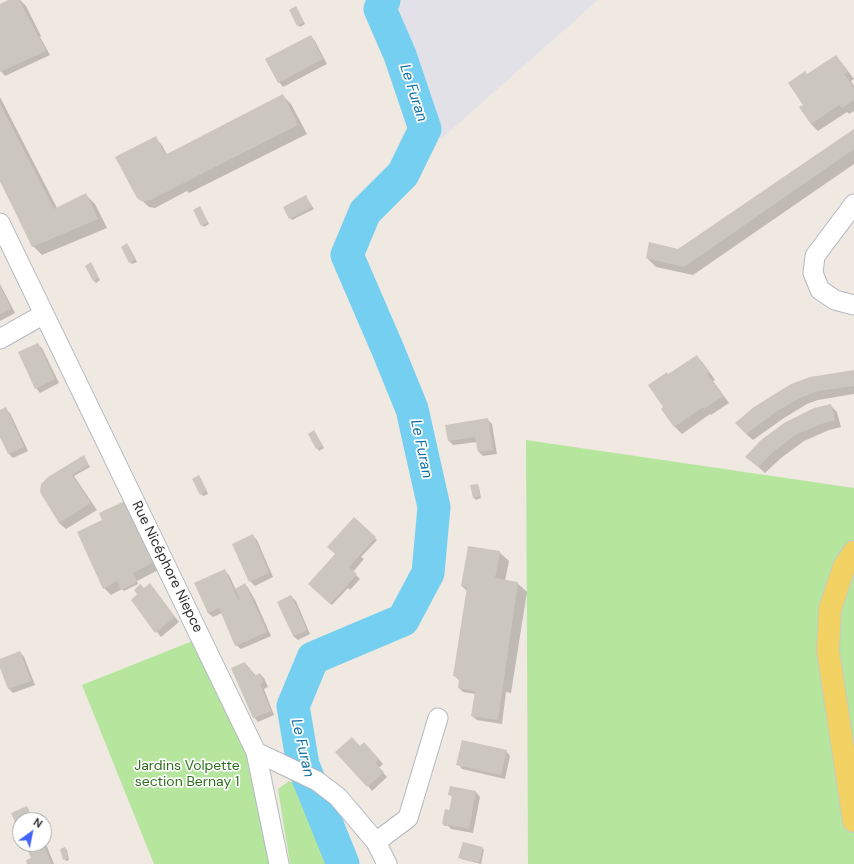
<!DOCTYPE html>
<meta charset="utf-8">
<style>
body{margin:0}
#map{position:relative;width:854px;height:864px;overflow:hidden;background:#efe9e1;font-family:"DM Sans",sans-serif}
canvas{display:block}
.north{position:absolute;left:12px;top:812px;width:40px;height:40px;box-sizing:border-box;background:#fff;border:1px solid #ababab;border-radius:50%;rotate:33deg;font-size:11px;font-weight:700;line-height:16px;text-align:center;color:#2e2e2e}
.north::after{content:'';display:block;margin:auto;width:14px;height:18px;background:#4264fb;clip-path:polygon(50% 0,100% 100%,50% 72%,0 100%)}
</style>
<div id="map">
<canvas width="854" height="864"></canvas>
<div class="north">N</div>
</div>
<script>
const ctx = document.querySelector('canvas').getContext('2d');
ctx.lineJoin = 'round';
function paint(path, color) { ctx.fillStyle = color; ctx.fill(path, 'evenodd'); }
const poly = rows => new Path2D(rows.map(r => 'M' + r).join(''));
function trace(path, color, width, dash) { ctx.strokeStyle = color; ctx.lineWidth = width; ctx.lineCap = dash ? 'butt' : 'round'; ctx.setLineDash(dash || []); ctx.stroke(path); }
function drawText(font, color, halo, rows, align = 'center') {
  ctx.font = font + ' "DM Sans",sans-serif'; ctx.lineWidth = 3.5; ctx.setLineDash([]); ctx.textBaseline = 'middle'; ctx.strokeStyle = halo; ctx.fillStyle = color; for (const [text, x, y, turn = 0] of rows) {
    ctx.save(); ctx.translate(x, y); ctx.rotate((+turn || 0) * Math.PI / 180); ctx.textAlign = isNaN(turn) ? turn : align; if (halo) ctx.strokeText(text, 0, 0); ctx.fillText(text, 0, 0); ctx.restore();
  }
}
paint(poly([
 [385,0,598,0,441,139,388,3]
]), '#e3e1e8');
paint(poly([
 [526,440,854,488,854,864,528,864],
 [195,640,249,753,274,864,154,864,82,685],
 [289,781,299,785,335,864,290,864,278,789]
]), '#b6e59e');
paint(poly([
 [10,0,20,0,26,6,41,36,40,37,50,55,5,76,0,70,0,5],
 [297,9,305,24,300,27,298,25],
 [311,36,315,41,327,64,283,87,279,82],
 [836,56,842,63,854,79,851,81,854,86,854,111,849,114,847,112,818,131,811,124,800,108,804,105,808,75],
 [282,95,291,104,307,134,189,193,187,191,155,208,149,207,138,197,155,138,162,145,167,155],
 [0,97,57,208,86,195,95,204,107,228,42,255,33,246,0,181],
 [854,130,854,164,693,275,656,267,647,258,678,250],
 [306,197,314,209,292,220,290,218],
 [200,208,209,224,204,227,202,225],
 [127,245,137,262,132,264,130,262],
 [91,263,100,280,96,283,94,281],
 [0,284,15,313,0,321],
 [37,344,42,348,59,383,40,393,36,388],
 [696,356,703,363,715,380,713,381,729,403,711,415,710,414,682,434,675,427,662,409,664,408,668,375],
 [854,371,854,394,818,400,807,404,784,418,753,440,746,434,811,378],
 [830,405,837,412,841,427,829,430,804,441,781,458,765,473,754,463],
 [5,408,10,413,28,451,13,458,9,454,1,438,0,438,0,411],
 [487,419,492,424,497,454,483,456,479,452,477,442,453,445,449,441,446,426],
 [314,431,324,448,319,451,309,434],
 [84,457,90,467,74,476,97,510,66,529,59,523,41,488],
 [201,479,208,494,203,496,201,494],
 [471,485,477,485,479,487,481,498,476,500,474,498],
 [354,519,377,540,361,557,364,559,353,572,360,579,350,590,348,588,332,605,314,589,336,555],
 [103,521,162,568,137,581,138,584,124,591,122,589,111,595,104,588],
 [253,536,257,540,273,577,255,586,250,581],
 [499,552,509,561,505,581,517,583,527,592,511,693,506,692,502,724,477,720,472,716,476,694,463,692,459,688,460,681,455,676,467,591,462,586],
 [224,570,229,575,236,590,245,585,247,586,255,600,271,636,241,649,236,645,222,613,213,617,208,613,195,583],
 [150,584,179,622,161,637,132,600],
 [291,596,296,601,310,634,298,640,293,636],
 [20,652,24,657,35,685,13,693,9,689,0,665,0,660],
 [245,663,256,676,260,674,264,678,268,687,264,689,274,715,258,722,254,717],
 [360,748,369,748,383,764,379,768,387,777,372,791,368,786],
 [506,751,510,756,505,779,462,769,458,764],
 [451,787,476,792,480,797,473,833,451,829,447,825,447,826,445,826,443,824,449,813,453,798,449,794],
 [44,839,54,864,28,864,32,859,26,844,44,844],
 [65,848,67,850,69,860,66,861,64,859],
 [482,848,484,850,481,864,461,859,460,857]
]), '#0003');
trace(poly([
 [343,864,303,765,293,706,313,658,403,620,428,573,434,507,412,409,388,350,347,255,365,212,403,174,425,129,400,55,380,9,384,0]
]), '#75cff0', 33);
paint(poly([
 [8,0,19,0,46,51,0,72,0,4],
 [296,6,304,22,297,26,289,10],
 [311,35,323,59,278,83,265,59],
 [836,55,848,72,844,74,854,88,854,100,842,108,839,105,811,124,799,107,803,105,788,83,805,71,807,74],
 [283,94,298,125,148,201,141,201,137,198,115,157,156,136,165,155],
 [0,104,54,209,86,193,98,219,32,247,0,181],
 [854,129,854,149,684,267,646,258,649,242,678,249],
 [306,195,312,207,289,219,283,207],
 [200,206,208,222,201,226,193,210],
 [127,243,136,259,129,263,121,247],
 [91,262,99,278,93,281,85,266],
 [0,286,11,309,0,314],
 [38,343,55,379,35,389,18,352],
 [697,355,709,373,707,374,723,396,704,409,703,407,674,427,661,409,663,407,648,385,667,372,668,374],
 [854,370,854,386,818,391,800,398,777,411,746,434,735,423,754,407,791,384,810,377],
 [831,404,835,420,821,424,797,434,774,451,758,467,745,457,761,440,784,423,814,408],
 [6,407,24,447,8,454,0,437,0,410],
 [488,418,493,450,478,452,475,437,448,441,445,425],
 [314,430,323,446,316,449,308,434],
 [84,455,89,465,72,475,91,503,59,523,41,494,40,491,41,484,48,477],
 [199,475,207,491,200,495,192,479],
 [478,484,480,496,473,498,470,485],
 [127,500,156,561,133,573,137,582,121,590,117,581,103,589,77,532,102,520,99,513],
 [354,517,376,537,349,567,357,574,330,604,308,584,335,554,327,547],
 [253,534,269,573,249,582,232,544],
 [468,546,500,551,495,578,518,582,498,720,471,716,475,691,458,688,459,677,453,676,467,587,461,586],
 [225,569,238,600,240,599,235,589,245,583,267,632,235,646,219,608,208,613,194,583],
 [150,583,175,617,155,633,131,600,137,594,134,590,140,584,144,588],
 [291,595,307,630,293,636,277,602],
 [20,651,31,681,8,689,0,668,0,659],
 [245,662,248,669,250,669,254,676,260,673,264,682,260,684,271,711,253,718,231,668],
 [352,737,360,746,364,742,379,759,375,763,384,772,367,787,335,752],
 [462,740,507,750,501,775,456,765],
 [450,786,476,791,469,829,442,824,445,809,449,810,452,796,448,795],
 [27,806,33,820,20,820,20,833,11,813],
 [463,842,483,847,479,863,458,858],
 [25,844,44,844,51,864,27,864,26,860,31,858],
 [65,847,68,858,63,860,60,849]
]), '#cbc7bf');
const minor = poly([
 [854,204,815,256,813,273,820,290,835,300,854,305],
 [0,223,256,752,279,864],
 [0,339,44,314],
 [256,752,317,781,338,797,376,842,387,864],
 [376,842,408,818,438,718]
]);
const major = poly([
 [854,552,844,567,830,609,828,651,854,821]
]);
trace(minor, '#b4b7c1', 21);
trace(major, '#c9c9c9', 24);
trace(minor, '#fff', 19);
trace(major, '#f2d163', 22);
drawText('14px', '#2e2e2e', '#fff', [
 ["Rue Nicéphore Niepce",167,567,64]
]);
drawText('14px', '#2c6e1b', '#fff', [
 ["Jardins Volpette",187,766],
 ["section Bernay 1",187,782]
]);
drawText('italic 15px', '#0d6fa3', '#fff', [
 ["Le Furan",413,93,72],
 ["Le Furan",421,449,78],
 ["Le Furan",302,748,77]
]);
</script>
